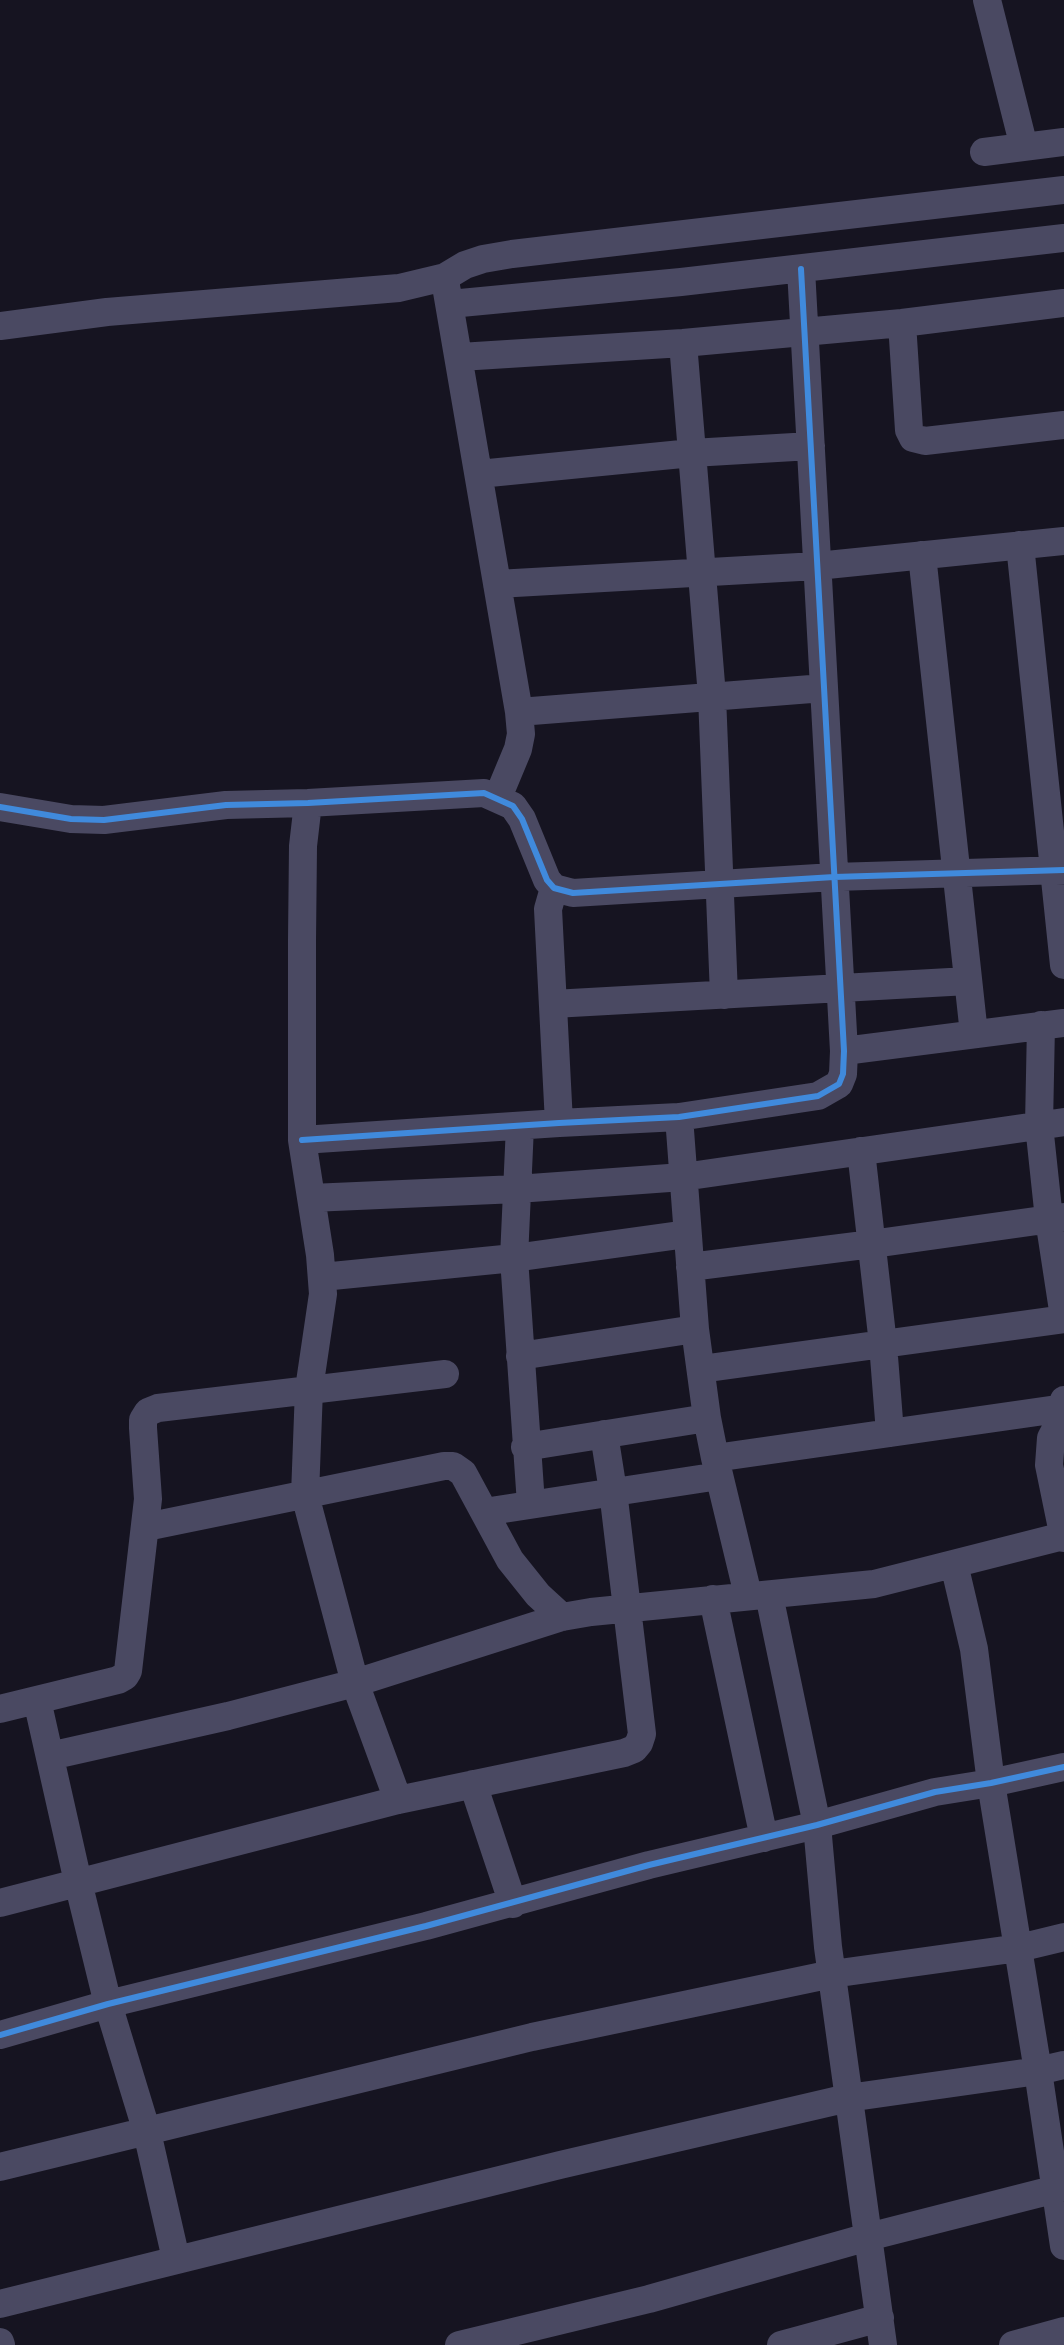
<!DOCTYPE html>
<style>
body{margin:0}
canvas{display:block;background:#161421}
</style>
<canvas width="1064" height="2345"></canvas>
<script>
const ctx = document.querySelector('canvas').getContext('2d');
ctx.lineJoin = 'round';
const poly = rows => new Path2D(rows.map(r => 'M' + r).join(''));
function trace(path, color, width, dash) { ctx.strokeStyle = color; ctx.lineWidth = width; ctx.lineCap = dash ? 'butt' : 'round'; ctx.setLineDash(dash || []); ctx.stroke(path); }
trace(poly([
 [987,0,1024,147],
 [984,152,1064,142],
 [446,286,519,712,521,734,518,749,498,797],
 [450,304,681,282,1064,238],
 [902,323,909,430,913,438,925,441,1064,425],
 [0,326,107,312,399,288,445,277,465,265,483,259,512,254,1064,190],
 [683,343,712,696,724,995],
 [460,357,683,343,902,323,1064,303],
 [479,474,692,453,811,446],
 [1020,545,1064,965],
 [922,555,974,1034],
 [497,584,817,566,1064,541],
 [519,712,824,688],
 [308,803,303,846,302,940,302,1140,320,1255,323,1294,309,1389,305,1495,355,1683,398,1800],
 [0,807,71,819,104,820,226,805,308,803,484,793,513,806,522,819,547,880,554,888,573,893,834,877,1064,870],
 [554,888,548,909,559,1123],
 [553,1004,968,981],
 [1041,1025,1039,1125,1049,1219,1064,1317],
 [844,1051,1064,1023],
 [679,1117,695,1329,707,1418,715,1458,748,1595],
 [520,1126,514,1258,531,1504],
 [302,1140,559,1123,679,1117,818,1096,839,1084,843,1074,844,1051,801,269],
 [861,1151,883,1344,890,1433],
 [311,1198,517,1189,683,1177,1064,1122],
 [690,1267,872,1244,1064,1217],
 [322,1277,514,1258,687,1234],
 [520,1356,695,1329],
 [701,1369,1064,1319],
 [1064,1400,1060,1421,1051,1438,1049,1465,1064,1538],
 [525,1447,707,1418],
 [715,1458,1064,1408],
 [484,1512,719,1476],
 [146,1527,444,1466,453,1466,463,1473,510,1560,538,1595,562,1617],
 [954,1564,974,1649,991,1783,1038,2071,1064,2246],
 [769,1595,817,1825,828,1947,883,2345],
 [713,1599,764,1838],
 [37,1700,78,1882,108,2004,147,2132,176,2259],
 [0,1709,118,1680,125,1676,128,1671,148,1499,143,1428,143,1420,148,1412,158,1408,445,1374],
 [50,1756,228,1716,355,1683,562,1617,591,1612,874,1584,1063,1536],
 [473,1784,513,1904],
 [0,1903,398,1800,624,1753,634,1749,639,1743,642,1734,613,1491,604,1434],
 [0,2035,108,2004,426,1926,649,1865,817,1825,935,1792,991,1783,1064,1767],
 [0,2167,532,2037,832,1974,1019,1948,1064,1937],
 [0,2304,560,2165,848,2098,1038,2071,1064,2065],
 [0,2342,1,2345],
 [459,2345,649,2299,868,2237,1064,2187],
 [781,2345,880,2318],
 [1013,2345,1064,2331]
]), '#4a4962', 28);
trace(poly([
 [0,807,71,819,104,820,226,805,308,803,484,793,513,806,522,819,547,880,554,888,573,893,834,877,1064,870],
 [302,1140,559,1123,679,1117,818,1096,839,1084,843,1074,844,1051,801,269],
 [0,2035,108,2004,426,1926,649,1865,817,1825,935,1792,991,1783,1064,1767]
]), '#408adc', 6);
</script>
